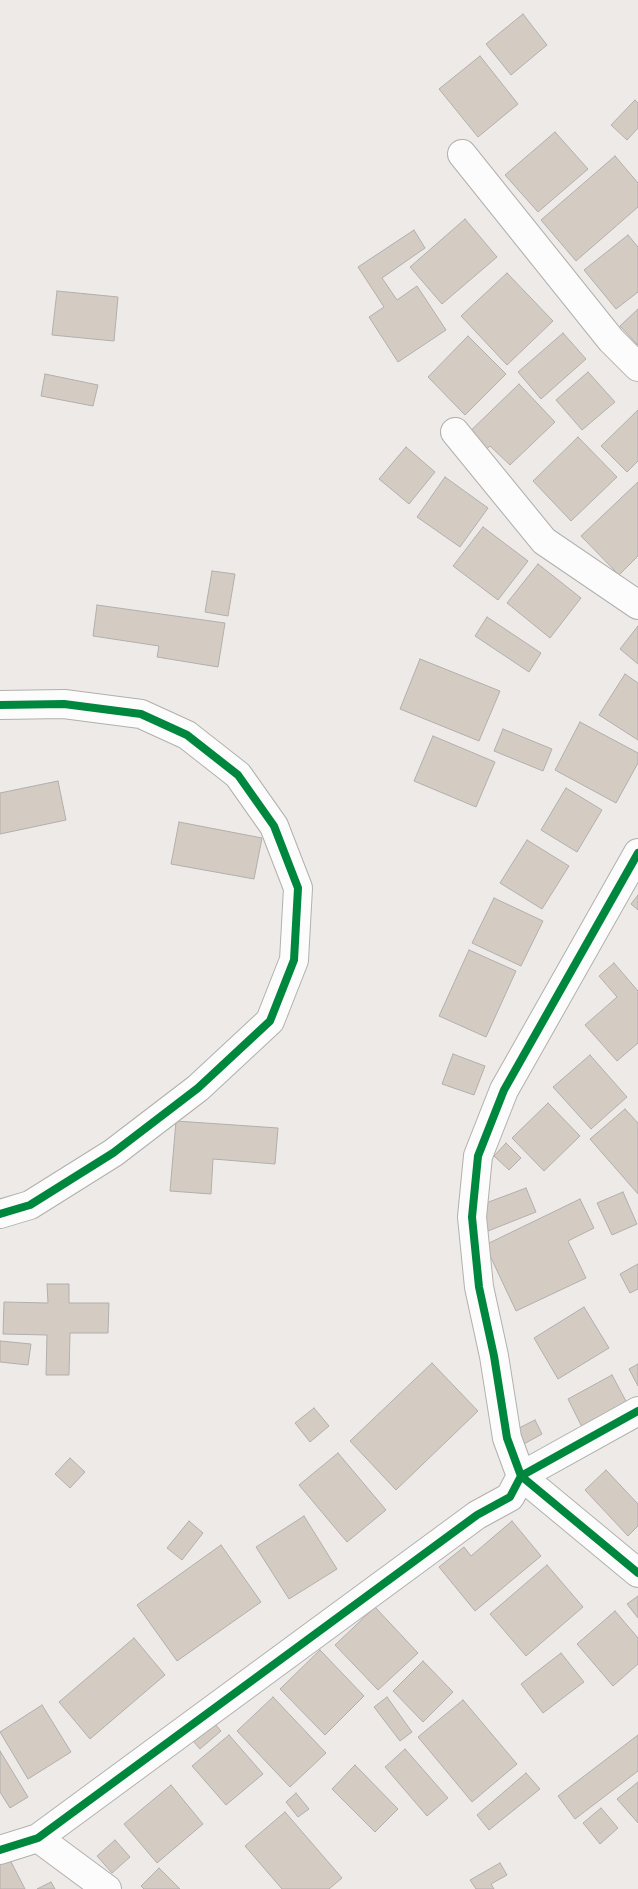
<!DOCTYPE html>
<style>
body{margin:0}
canvas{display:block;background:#edeae8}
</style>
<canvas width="638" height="1889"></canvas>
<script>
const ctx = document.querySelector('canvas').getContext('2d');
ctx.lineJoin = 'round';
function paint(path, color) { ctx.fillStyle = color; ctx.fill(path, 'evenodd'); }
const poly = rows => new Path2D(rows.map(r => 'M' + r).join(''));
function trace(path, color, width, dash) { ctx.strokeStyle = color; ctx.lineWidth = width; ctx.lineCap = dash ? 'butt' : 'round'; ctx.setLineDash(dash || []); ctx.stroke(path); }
const building = poly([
 [523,14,547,45,511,75,486,44,523,14],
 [480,56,518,104,478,137,439,89,480,56],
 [635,100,638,103,638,128,627,140,611,125,635,100],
 [555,132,588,169,538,212,505,175,555,132],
 [615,156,638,183,638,207,576,261,541,220,615,156],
 [465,219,497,257,442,304,410,267,465,219],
 [414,230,425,248,382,278,397,300,417,286,446,330,398,362,369,317,384,307,358,267,414,230],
 [628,235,638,247,638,292,616,309,584,270,628,235],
 [507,273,553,321,507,365,461,316,507,273],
 [57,291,118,297,114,341,52,335,57,291],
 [638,309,638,345,620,326,638,309],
 [563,333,586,359,541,399,518,372,563,333],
 [468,336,506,374,465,415,428,377,468,336],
 [588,372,615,402,582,430,556,400,588,372],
 [45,374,98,385,93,406,41,396,45,374],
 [519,384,555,422,510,465,490,446,479,456,462,439,519,384],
 [638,410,638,461,627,472,601,446,638,410],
 [578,437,617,477,571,521,533,481,578,437],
 [406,447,435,472,409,504,379,479,406,447],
 [445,477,488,508,460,547,417,517,445,477],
 [638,482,638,556,619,575,581,536,638,482],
 [483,527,528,561,498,600,453,566,483,527],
 [538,564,581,598,550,638,507,603,538,564],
 [212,571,235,574,228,616,205,612,212,571],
 [97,605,225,623,218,667,157,657,159,646,93,636,97,605],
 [487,617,541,653,529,672,475,636,487,617],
 [638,626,638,664,620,649,638,626],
 [420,659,500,691,479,741,400,709,420,659],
 [625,674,638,683,638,740,599,715,625,674],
 [580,722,638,753,638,763,616,803,555,770,580,722],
 [503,729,552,749,543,771,494,751,503,729],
 [433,736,495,762,476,807,414,781,433,736],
 [58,781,66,820,0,834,0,793,58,781],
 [566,788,602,810,577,852,541,830,566,788],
 [179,822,262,838,254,879,171,864,179,822],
 [527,840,569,866,542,909,500,883,527,840],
 [638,895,638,910,631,904,638,895],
 [494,898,543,921,521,966,472,943,494,898],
 [469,950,516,971,486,1037,439,1016,469,950],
 [614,963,638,991,638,1043,617,1061,585,1025,617,997,599,976,614,963],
 [453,1054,485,1066,474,1095,442,1084,453,1054],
 [590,1055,627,1097,591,1129,553,1087,590,1055],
 [548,1103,580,1136,544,1171,512,1138,548,1103],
 [625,1109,638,1123,638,1194,590,1139,625,1109],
 [176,1121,278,1128,275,1164,213,1159,211,1194,170,1191,176,1121],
 [506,1143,521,1158,509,1170,494,1156,506,1143],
 [526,1188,536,1212,488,1231,478,1206,526,1188],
 [623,1192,637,1224,612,1235,597,1203,623,1192],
 [580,1199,594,1228,568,1241,586,1278,516,1311,485,1245,580,1199],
 [638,1264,638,1289,630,1293,620,1274,638,1264],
 [47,1284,69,1284,69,1303,109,1303,108,1333,70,1333,69,1375,46,1375,47,1335,3,1334,4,1302,48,1303,47,1284],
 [584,1307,609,1348,558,1379,534,1338,584,1307],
 [0,1341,31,1344,28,1365,0,1362,0,1341],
 [432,1363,478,1411,396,1490,350,1441,432,1363],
 [638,1364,638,1386,629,1369,638,1364],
 [612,1375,627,1403,582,1427,568,1399,612,1375],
 [314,1408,329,1426,310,1442,295,1423,314,1408],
 [535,1420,542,1434,522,1445,515,1430,535,1420],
 [338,1453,386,1510,347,1542,299,1485,338,1453],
 [70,1458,85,1472,70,1488,55,1474,70,1458],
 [606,1470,638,1504,638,1526,628,1536,585,1490,606,1470],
 [304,1516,337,1569,289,1599,256,1547,304,1516],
 [189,1521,203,1533,182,1560,167,1548,189,1521],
 [512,1521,541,1556,475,1611,439,1567,464,1547,471,1556,512,1521],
 [221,1545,261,1602,177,1661,137,1605,221,1545],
 [547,1565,583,1607,526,1656,490,1614,547,1565],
 [638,1596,638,1618,627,1604,638,1596],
 [375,1607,418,1653,378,1690,335,1645,375,1607],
 [615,1611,638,1638,638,1664,613,1686,577,1644,615,1611],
 [134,1638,165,1675,90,1739,59,1702,134,1638],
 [320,1650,364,1696,325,1735,280,1689,320,1650],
 [561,1653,584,1682,543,1713,521,1684,561,1653],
 [423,1661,453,1692,423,1722,393,1691,423,1661],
 [273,1697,326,1753,290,1787,237,1731,273,1697],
 [387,1697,412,1732,400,1741,374,1707,387,1697],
 [463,1700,517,1764,472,1802,418,1737,463,1700],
 [42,1705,71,1752,28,1779,0,1732,42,1705],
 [214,1723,221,1731,200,1749,193,1741,214,1723],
 [229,1735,263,1774,226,1805,192,1766,229,1735],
 [638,1735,638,1771,575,1819,558,1796,638,1735],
 [405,1749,448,1798,427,1816,385,1767,405,1749],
 [0,1751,28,1797,10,1808,0,1792,0,1751],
 [355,1765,398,1809,375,1832,332,1789,355,1765],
 [526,1773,540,1789,489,1830,477,1815,526,1773],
 [638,1782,638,1823,617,1799,638,1782],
 [171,1785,203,1824,157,1863,124,1824,171,1785],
 [296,1793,309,1809,298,1817,286,1802,296,1793],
 [601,1808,618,1828,600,1844,583,1823,601,1808],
 [285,1812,342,1878,329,1889,282,1889,245,1846,285,1812],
 [115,1840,130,1857,112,1873,97,1856,115,1840],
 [7,1854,25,1889,0,1889,0,1858,7,1854],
 [500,1863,507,1875,491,1884,494,1889,476,1889,470,1880,500,1863],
 [159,1868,180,1889,144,1889,141,1886,159,1868],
 [51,1882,55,1889,37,1889,51,1882]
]);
paint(building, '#d4cbc3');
trace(building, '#b1afad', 1);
const minor = poly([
 [462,154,611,340,638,367],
 [455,432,544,541,638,605],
 [0,705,64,704,141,714,187,735,238,775,274,826,298,888,294,960,270,1021,198,1088,113,1153,30,1205,0,1214],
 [638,853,504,1090,478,1156,472,1217,479,1287,494,1356,507,1438,521,1476,638,1411],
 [38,1838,107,1889],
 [0,1850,38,1838,477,1515,510,1497,521,1476,638,1573]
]);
trace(minor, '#b2b0ae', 30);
trace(minor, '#fcfcfc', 28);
trace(poly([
 [0,705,64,704,141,714,187,735,238,775,274,826,298,888,294,960,270,1021,198,1088,113,1153,30,1205,0,1214],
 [638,853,504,1090,478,1156,472,1217,479,1287,494,1356,507,1438,521,1476,638,1411],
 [0,1850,38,1838,477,1515,510,1497,521,1476,638,1573]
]), '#00873e', 8);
</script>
